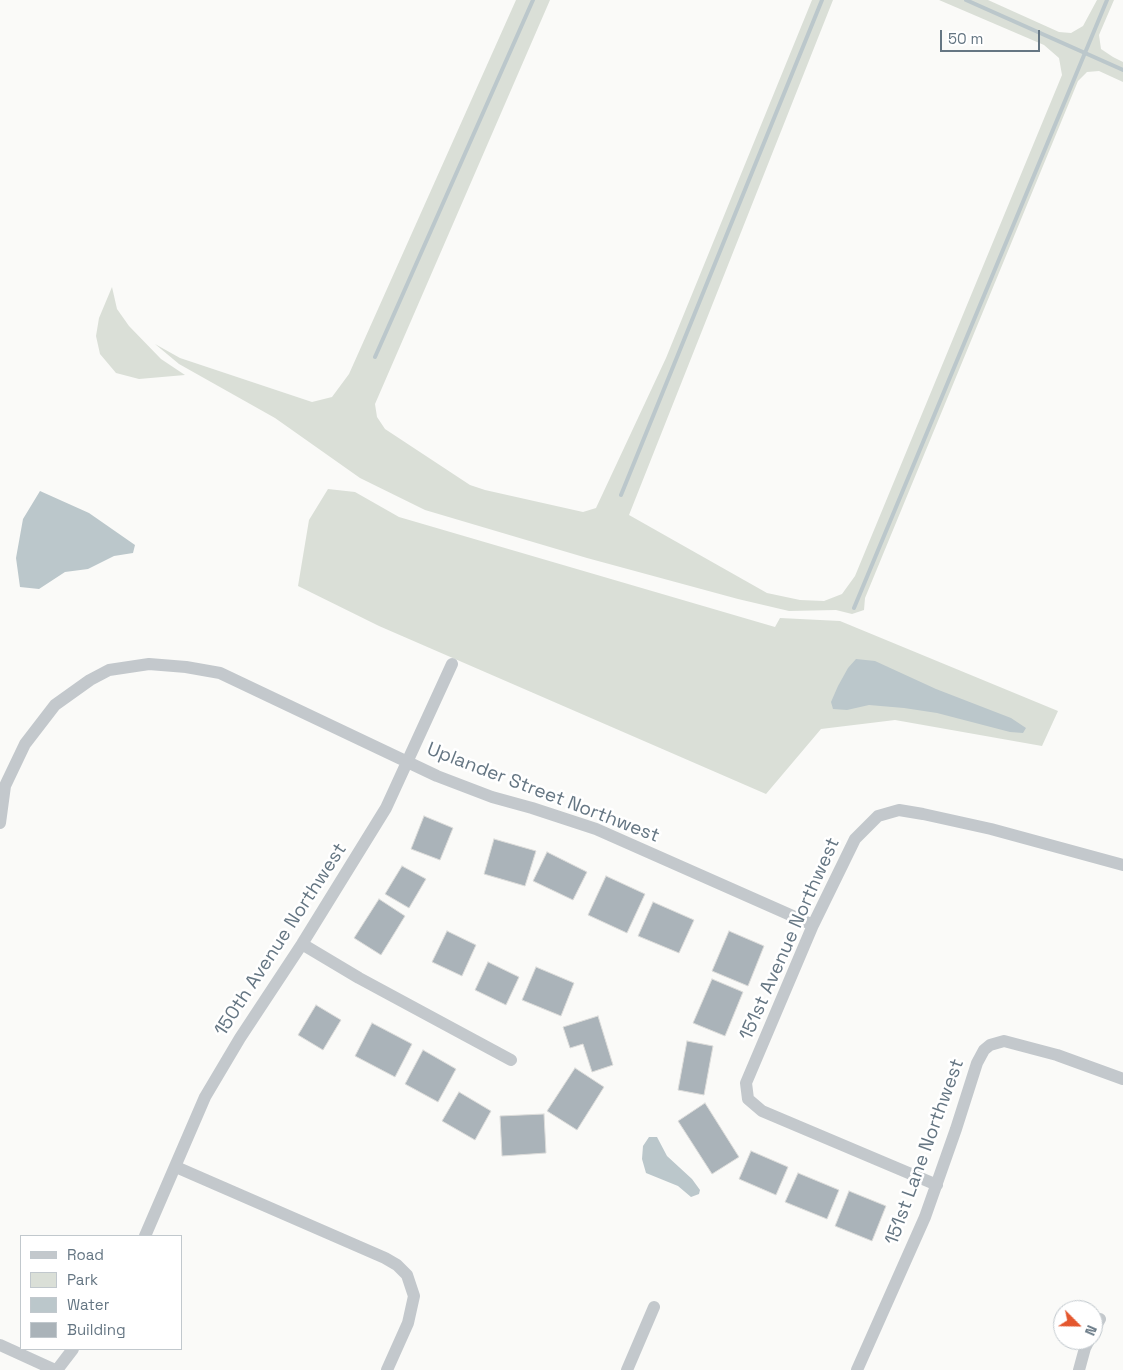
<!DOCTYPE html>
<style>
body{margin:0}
#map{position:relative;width:1123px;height:1370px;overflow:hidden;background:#fafaf8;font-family:"Space Grotesk",sans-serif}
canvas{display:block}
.legend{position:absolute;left:20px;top:1235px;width:162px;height:115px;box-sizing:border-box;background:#fff;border:1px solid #c1c8cd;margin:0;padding:6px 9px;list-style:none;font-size:15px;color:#657683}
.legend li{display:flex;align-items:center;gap:10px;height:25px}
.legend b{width:25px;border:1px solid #c1c8cd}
.north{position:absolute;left:1053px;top:1300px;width:50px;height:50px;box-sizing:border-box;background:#fff;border:1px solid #c1c8cd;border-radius:50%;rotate:113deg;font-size:14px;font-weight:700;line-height:20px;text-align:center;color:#657683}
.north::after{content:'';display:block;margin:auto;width:18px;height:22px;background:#e4572e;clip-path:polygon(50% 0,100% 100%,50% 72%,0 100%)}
.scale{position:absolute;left:940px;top:30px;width:100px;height:22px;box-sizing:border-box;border:2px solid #657683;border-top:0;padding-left:6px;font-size:15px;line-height:18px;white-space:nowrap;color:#657683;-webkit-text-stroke:4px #fff;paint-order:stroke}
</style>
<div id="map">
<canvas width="1123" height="1370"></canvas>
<ul class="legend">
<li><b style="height:6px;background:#c3c8cc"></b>Road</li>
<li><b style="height:14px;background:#dadfd7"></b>Park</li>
<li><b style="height:14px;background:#bbc7cb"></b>Water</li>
<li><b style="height:14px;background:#aab3b9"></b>Building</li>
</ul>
<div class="north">N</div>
<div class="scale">50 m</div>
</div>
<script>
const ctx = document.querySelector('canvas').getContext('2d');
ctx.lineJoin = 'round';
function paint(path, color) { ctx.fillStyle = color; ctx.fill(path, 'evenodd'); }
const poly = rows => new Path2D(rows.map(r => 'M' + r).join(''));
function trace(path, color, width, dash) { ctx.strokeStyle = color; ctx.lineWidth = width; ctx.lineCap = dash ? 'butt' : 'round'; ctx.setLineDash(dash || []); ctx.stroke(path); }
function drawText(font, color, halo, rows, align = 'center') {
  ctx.font = font + ' "Space Grotesk",sans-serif'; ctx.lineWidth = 5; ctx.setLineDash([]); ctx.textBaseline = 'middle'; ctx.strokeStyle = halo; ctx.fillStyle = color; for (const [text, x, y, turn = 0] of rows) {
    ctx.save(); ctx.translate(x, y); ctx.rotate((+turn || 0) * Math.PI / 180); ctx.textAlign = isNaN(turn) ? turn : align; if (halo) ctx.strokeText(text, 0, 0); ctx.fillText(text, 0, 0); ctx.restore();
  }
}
paint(poly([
 [516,0,550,0,375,404,377,417,385,429,470,485,485,490,583,512,596,508,666,358,812,0,833,0,629,515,767,593,800,600,824,601,842,594,855,576,1062,75,1059,58,1044,45,939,0,988,0,1059,32,1071,33,1083,26,1097,0,1114,0,1099,35,1101,49,1113,57,1123,62,1123,82,1099,71,1087,72,1078,81,865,598,864,610,852,614,836,610,789,611,738,599,587,558,425,510,360,478,275,418,179,364,155,344,180,358,312,402,332,397,349,374],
 [112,287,117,309,129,326,161,359,185,375,139,379,116,373,100,354,96,336,99,318],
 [328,489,355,492,399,517,775,627,780,618,840,621,1058,711,1042,746,895,720,821,729,766,794,379,626,298,586,309,520]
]), '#dadfd7');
paint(poly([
 [40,491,89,513,135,545,133,553,114,556,88,569,65,572,39,589,20,587,16,558,23,519],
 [856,659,875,661,936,689,1011,718,1026,728,1023,733,1010,732,937,713,904,708,869,705,847,710,833,709,831,702,838,686,848,668],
 [649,1137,657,1137,667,1156,692,1179,700,1190,699,1194,691,1197,678,1186,646,1173,642,1159,643,1146]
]), '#bbc7cb');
trace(poly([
 [966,0,1123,70],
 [375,357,533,0],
 [621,495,822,0],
 [854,608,1107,0]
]), '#bbc7cb', 4);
const building = poly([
 [424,816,453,828,440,860,411,849,424,816],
 [494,839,536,851,525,886,484,874,494,839],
 [547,852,587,872,573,900,533,881,547,852],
 [402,866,426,879,409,908,385,894,402,866],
 [606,876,645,894,627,933,588,915,606,876],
 [379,899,405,916,381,955,354,938,379,899],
 [653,902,694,920,679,953,638,936,653,902],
 [447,931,476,945,462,976,432,962,447,931],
 [729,931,764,946,748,986,712,971,729,931],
 [488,962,519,977,506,1005,475,990,488,962],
 [536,967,574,983,561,1016,522,1000,536,967],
 [712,979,743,992,725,1036,693,1023,712,979],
 [316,1005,341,1020,323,1050,298,1035,316,1005],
 [598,1016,613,1065,592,1072,583,1044,570,1048,563,1027,598,1016],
 [372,1023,412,1044,395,1077,355,1056,372,1023],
 [687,1041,713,1046,704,1095,678,1090,687,1041],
 [423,1050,456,1069,438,1102,405,1084,423,1050],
 [575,1068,604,1087,577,1130,547,1111,575,1068],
 [459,1092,491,1111,475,1140,442,1121,459,1092],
 [705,1103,739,1157,712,1174,678,1121,705,1103],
 [544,1114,546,1153,502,1156,500,1116,544,1114],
 [751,1151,788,1167,776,1195,739,1179,751,1151],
 [798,1173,839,1190,827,1219,785,1202,798,1173],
 [849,1191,886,1206,872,1241,835,1226,849,1191]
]);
paint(building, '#aab3b9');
trace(building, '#dcdcda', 1);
trace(poly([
 [0,823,5,786,25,744,55,705,90,680,109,670,149,664,186,667,220,673,437,776,492,797,532,808,596,829,813,925],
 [302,944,359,978,511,1060],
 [176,1167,385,1258,397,1265,407,1275,414,1296,408,1323,387,1370],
 [937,1185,762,1111,748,1099,746,1083,813,925,855,839,878,816,899,810,923,814,991,829,1123,865],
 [145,1236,205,1097,240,1038,302,944,386,808,452,664],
 [1093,1332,1100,1319],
 [0,1345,55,1370],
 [57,1370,73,1349],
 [627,1370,654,1307],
 [857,1370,925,1217,956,1129,977,1063,984,1050,990,1045,1004,1041,1057,1055,1123,1079],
 [1079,1370,1085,1348,1089,1340]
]), '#c3c8cc', 12);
drawText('19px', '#657683', '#fff', [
 ["Uplander Street Northwest",543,793,21],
 ["151st Avenue Northwest",790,939,-66],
 ["150th Avenue Northwest",281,940,-57],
 ["151st Lane Northwest",925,1152,-70]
]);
</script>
